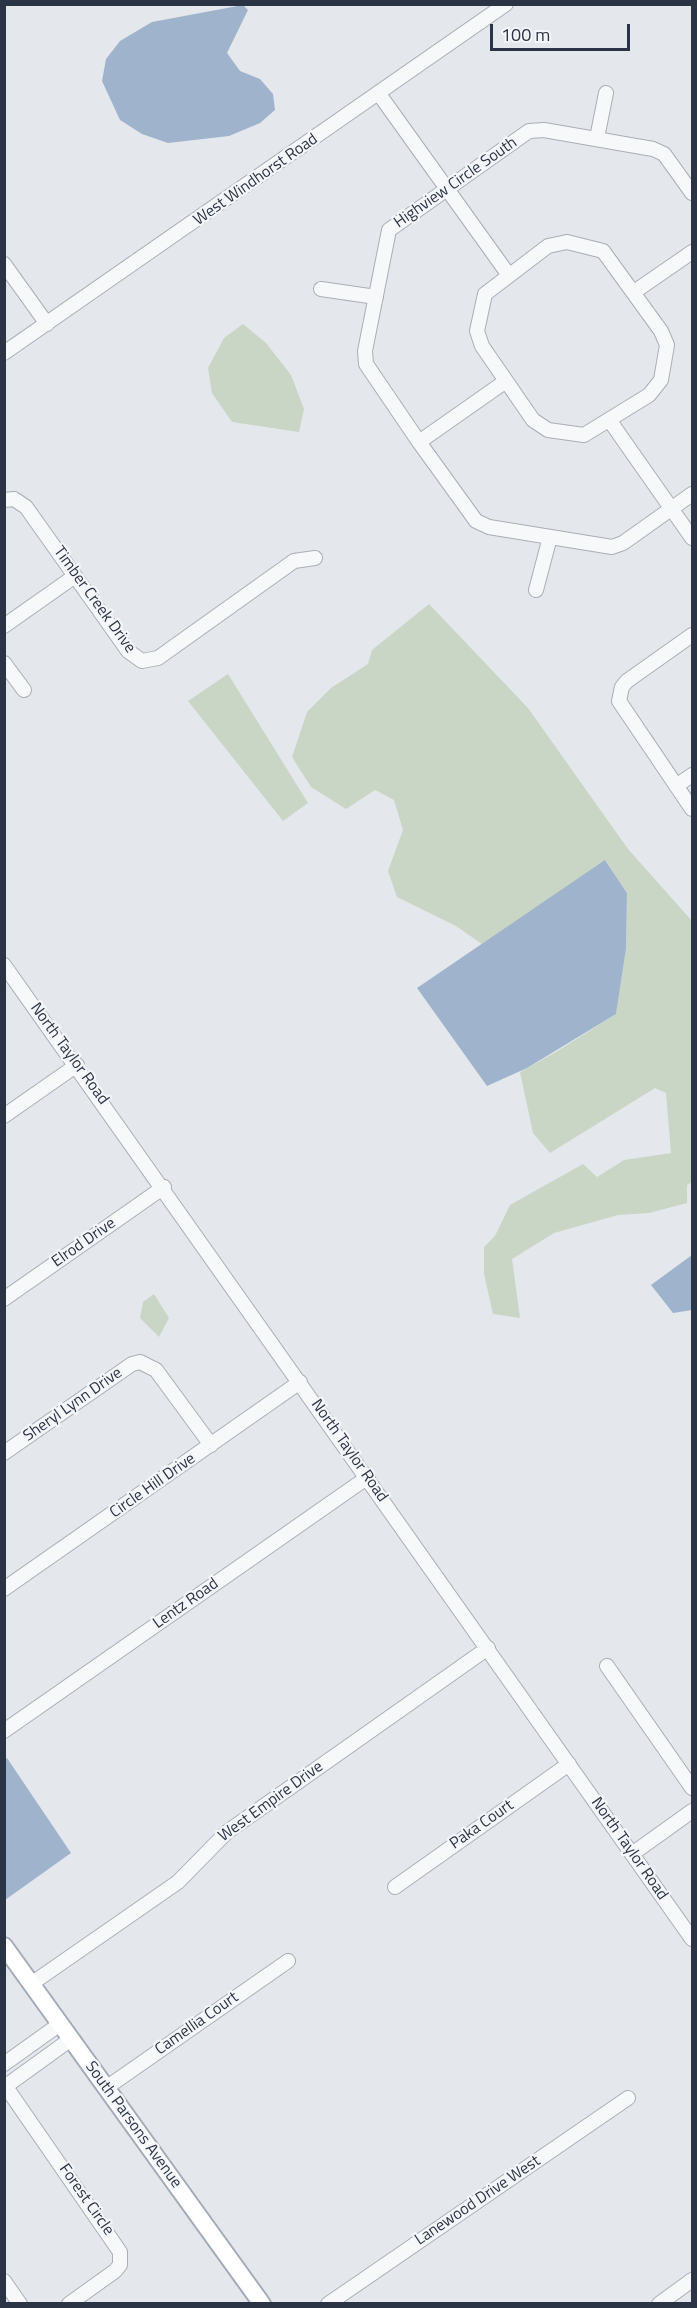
<!DOCTYPE html>
<style>
body{margin:0}
#map{position:relative;width:697px;height:2308px;overflow:hidden;background:#e4e7ec;font-family:"Titillium Web",sans-serif}
canvas{display:block}
.frame{position:absolute;inset:0;border:6px solid #2b3445;pointer-events:none}
.scale{position:absolute;left:490px;top:24px;width:140px;height:27px;box-sizing:border-box;border:3px solid #2b3445;border-top:0;padding-left:8px;font-size:18px;line-height:21px;white-space:nowrap;color:#2b3445;-webkit-text-stroke:4px #f4f6f9;paint-order:stroke}
</style>
<div id="map">
<canvas width="697" height="2308"></canvas>
<div class="frame"></div>
<div class="scale">100 m</div>
</div>
<script>
const ctx = document.querySelector('canvas').getContext('2d');
ctx.lineJoin = 'round';
function paint(path, color) { ctx.fillStyle = color; ctx.fill(path, 'evenodd'); }
const poly = rows => new Path2D(rows.map(r => 'M' + r).join(''));
function trace(path, color, width, dash) { ctx.strokeStyle = color; ctx.lineWidth = width; ctx.lineCap = dash ? 'butt' : 'round'; ctx.setLineDash(dash || []); ctx.stroke(path); }
function drawText(font, color, halo, rows, align = 'center') {
  ctx.font = font + ' "Titillium Web",sans-serif'; ctx.lineWidth = 4.5; ctx.setLineDash([]); ctx.textBaseline = 'middle'; ctx.strokeStyle = halo; ctx.fillStyle = color; for (const [text, x, y, turn = 0] of rows) {
    ctx.save(); ctx.translate(x, y); ctx.rotate((+turn || 0) * Math.PI / 180); ctx.textAlign = isNaN(turn) ? turn : align; if (halo) ctx.strokeText(text, 0, 0); ctx.fillText(text, 0, 0); ctx.restore();
  }
}
paint(poly([
 [243,324,266,343,291,375,304,409,299,432,232,422,212,393,208,368,224,338],
 [429,604,528,708,628,849,692,921,692,1182,687,1185,687,1203,649,1213,618,1215,554,1233,512,1259,520,1318,493,1314,484,1274,484,1247,495,1236,510,1205,583,1164,597,1177,624,1160,671,1153,666,1093,655,1088,550,1153,533,1133,520,1072,556,1052,616,1014,626,949,627,893,606,861,482,944,456,926,397,897,388,871,403,830,394,800,375,790,346,809,311,787,292,757,307,712,331,688,368,664,372,650],
 [228,674,308,803,283,821,188,701],
 [154,1294,169,1318,159,1337,140,1318,143,1302]
]), '#c9d6c5');
paint(poly([
 [243,5,248,10,227,53,240,71,260,79,273,94,275,110,260,123,229,136,168,143,142,134,120,120,102,81,106,59,120,41,152,22],
 [605,860,627,893,626,949,616,1014,527,1068,487,1086,417,988],
 [692,1255,692,1310,673,1313,651,1285],
 [7,1758,71,1853,5,1900,4,1760]
]), '#9fb4cc');
const minor = poly([
 [379,94,508,274],
 [597,138,606,93],
 [692,193,664,154,653,149,544,130,529,131,389,230,365,351,366,364,419,442,476,521,489,527,612,547,623,543,692,494],
 [567,242,603,251,661,331,667,345,661,380,649,395,584,435,548,430,533,420,482,346,477,331,485,294,548,246,567,242],
 [4,264,47,324],
 [321,289,376,297],
 [634,292,692,252],
 [4,353,506,4],
 [610,421,692,538],
 [419,442,506,381],
 [4,500,14,499,26,507,128,651,142,661,158,658,294,561,315,558],
 [536,590,550,537],
 [4,626,75,576],
 [692,635,627,681,622,687,619,701,692,809],
 [4,663,24,690],
 [676,786,692,775],
 [4,965,692,1939],
 [4,1116,77,1065],
 [4,1299,164,1187],
 [4,1453,132,1364,140,1362,156,1370,211,1445],
 [4,1589,300,1382],
 [607,1666,692,1788],
 [4,1731,368,1477],
 [632,1854,692,1811],
 [395,1887,569,1764],
 [31,1984,178,1882,227,1832,488,1648],
 [4,2064,60,2024],
 [4,2084,120,2252,120,2265,115,2271,69,2304],
 [6,2086,71,2039],
 [106,2088,288,1961],
 [4,2281,20,2304],
 [328,2304,628,2098],
 [659,2304,692,2280]
]);
const major = poly([
 [4,1946,262,2304]
]);
trace(minor, '#a9aeb7', 16);
trace(major, '#a3abb8', 20);
trace(minor, '#f7f8fa', 14);
trace(major, '#fff', 16);
drawText('16px', '#2b3445', '#f4f6f9', [
 ["West Windhorst Road",256,180,-35],
 ["Highview Circle South",456,183,-35],
 ["Timber Creek Drive",94,600,54],
 ["North Taylor Road",69,1054,54],
 ["Elrod Drive",84,1243,-35],
 ["Sheryl Lynn Drive",73,1405,-35],
 ["North Taylor Road",349,1451,55],
 ["Circle Hill Drive",153,1486,-35],
 ["Lentz Road",186,1604,-35],
 ["West Empire Drive",271,1802,-36],
 ["Paka Court",482,1825,-35],
 ["North Taylor Road",629,1849,55],
 ["Camellia Court",197,2024,-35],
 ["South Parsons Avenue",133,2125,54],
 ["Forest Circle",86,2200,55],
 ["Lanewood Drive West",478,2201,-34]
]);
</script>
